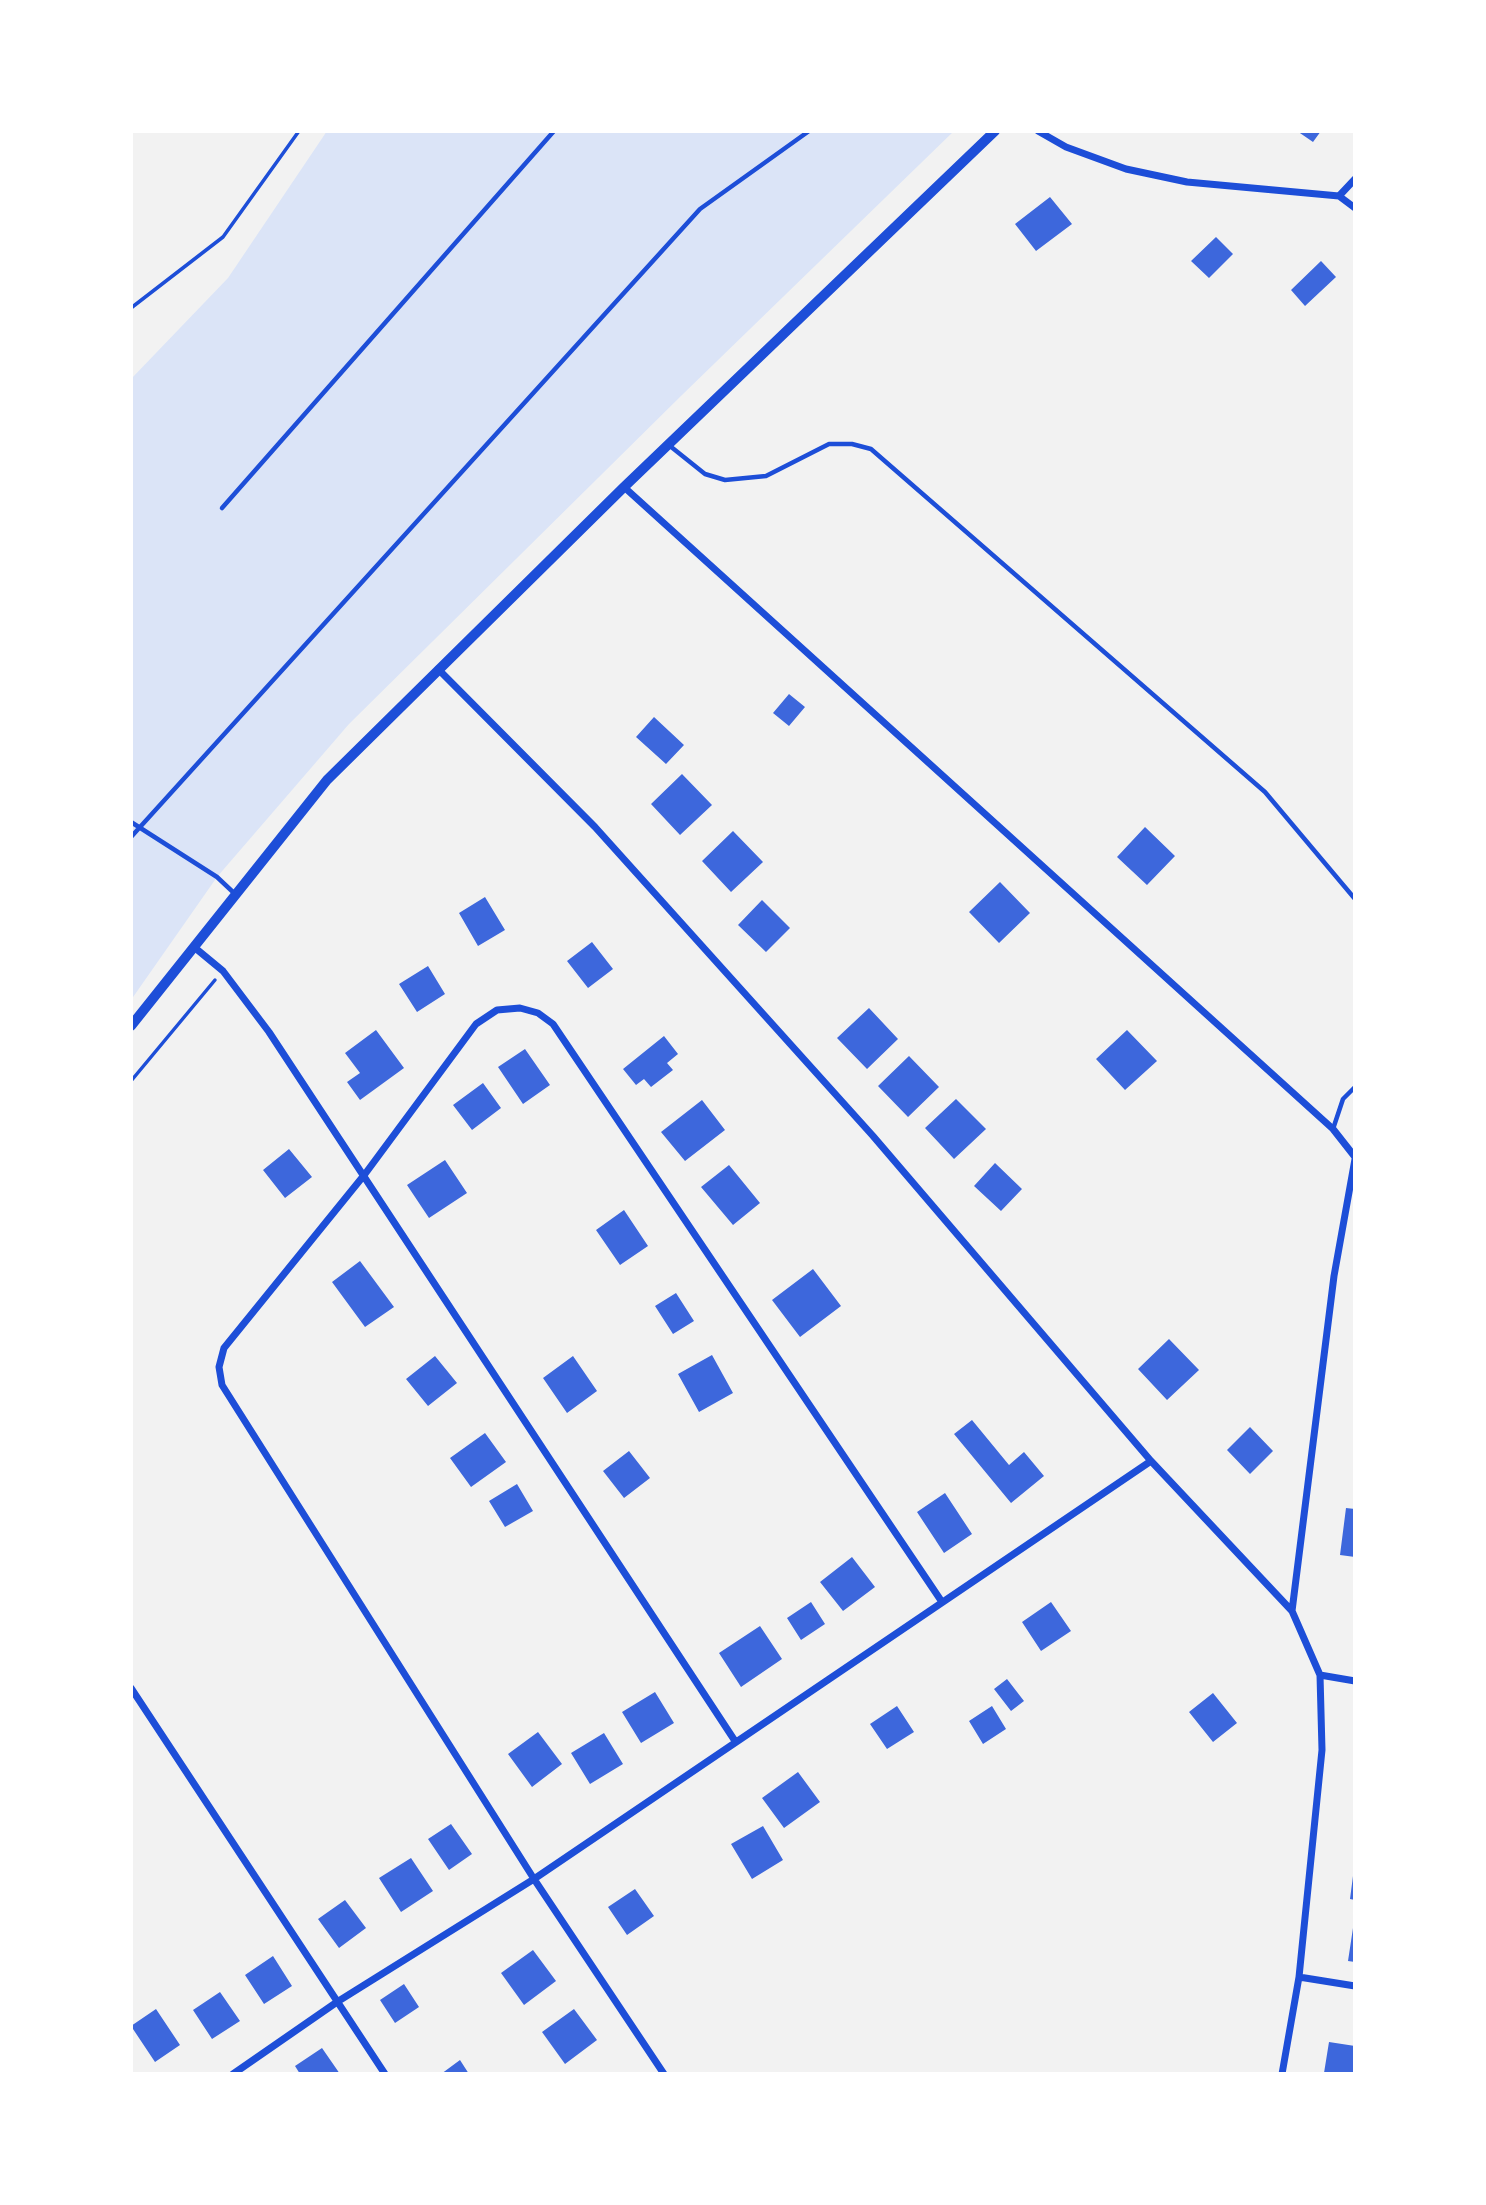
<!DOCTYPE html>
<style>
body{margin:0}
#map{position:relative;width:1486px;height:2205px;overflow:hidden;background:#f2f2f2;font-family:"PT Sans",sans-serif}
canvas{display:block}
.frame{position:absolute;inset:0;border:133px solid #fff;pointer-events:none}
</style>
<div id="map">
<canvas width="1486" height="2205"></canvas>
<div class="frame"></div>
</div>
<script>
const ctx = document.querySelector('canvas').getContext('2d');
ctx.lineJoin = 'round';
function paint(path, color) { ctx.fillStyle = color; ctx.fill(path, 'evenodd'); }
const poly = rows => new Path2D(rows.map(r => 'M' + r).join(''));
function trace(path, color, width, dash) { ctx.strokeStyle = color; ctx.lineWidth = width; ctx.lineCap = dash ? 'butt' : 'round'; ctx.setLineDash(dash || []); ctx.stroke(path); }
paint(poly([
 [327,131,954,131,682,395,349,724,217,877,131,1000,131,379,228,278]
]), '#dbe4f7');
paint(poly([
 [1297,131,1321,131,1313,142],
 [1050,197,1072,224,1036,251,1015,224],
 [1216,237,1233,254,1209,278,1191,261],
 [1321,261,1336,277,1305,306,1291,290],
 [789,694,805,707,789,726,773,713],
 [654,717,684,745,666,764,636,737],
 [682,774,712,805,680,835,651,804],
 [1145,827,1175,856,1147,885,1117,857],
 [733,831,763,862,731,892,702,861],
 [1000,882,1030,913,999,943,969,912],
 [485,897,505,930,478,946,459,913],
 [762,900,790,928,766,952,738,925],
 [592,942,613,969,588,988,567,961],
 [428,966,445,994,417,1012,399,984],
 [869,1008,898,1039,867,1069,837,1038],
 [376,1030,404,1068,360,1100,347,1082,360,1073,345,1053],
 [1127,1030,1157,1061,1125,1090,1096,1059],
 [664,1036,678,1054,667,1063,673,1070,651,1087,644,1079,636,1085,623,1069],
 [525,1049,550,1085,523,1104,498,1067],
 [909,1056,939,1087,908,1117,878,1086],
 [483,1083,501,1108,472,1130,453,1105],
 [956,1099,986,1129,954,1159,925,1128],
 [702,1100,725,1130,685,1161,661,1132],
 [289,1149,312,1177,285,1198,263,1170],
 [445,1160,467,1193,429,1218,407,1185],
 [995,1163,1022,1189,1001,1211,974,1186],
 [729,1165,760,1203,733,1225,701,1187],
 [624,1210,648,1246,620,1265,596,1230],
 [360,1261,394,1307,365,1327,332,1282],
 [813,1269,841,1306,800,1337,772,1300],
 [676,1293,694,1321,673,1334,655,1306],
 [1169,1339,1199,1370,1167,1400,1138,1369],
 [712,1355,733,1393,699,1412,678,1374],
 [435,1356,457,1383,428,1406,406,1379],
 [573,1356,597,1391,567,1413,543,1378],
 [972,1420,1009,1465,1024,1452,1044,1476,1011,1503,954,1434],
 [1250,1427,1273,1451,1250,1474,1227,1450],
 [485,1433,506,1462,471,1487,450,1458],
 [629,1451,650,1478,624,1498,603,1471],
 [517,1484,533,1511,505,1527,489,1501],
 [945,1493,972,1534,944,1553,917,1512],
 [1346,1508,1355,1509,1355,1557,1340,1555],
 [852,1557,875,1587,843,1611,820,1582],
 [811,1602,825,1624,801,1640,787,1618],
 [1051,1602,1071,1631,1041,1651,1022,1622],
 [760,1626,782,1659,741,1687,719,1653],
 [1007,1679,1024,1701,1011,1711,994,1689],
 [655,1692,674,1723,641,1743,622,1712],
 [1213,1693,1237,1723,1213,1742,1189,1712],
 [897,1706,914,1732,887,1749,870,1724],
 [992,1706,1006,1729,983,1744,969,1721],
 [538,1732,562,1764,532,1787,508,1754],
 [604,1733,623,1764,590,1784,571,1753],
 [798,1772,820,1802,784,1828,762,1798],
 [451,1824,472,1854,449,1870,428,1839],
 [763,1826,783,1860,752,1879,731,1844],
 [411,1858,433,1891,401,1912,379,1878],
 [1353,1876,1355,1876,1355,1900,1350,1899],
 [635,1889,654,1916,627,1935,608,1907],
 [345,1900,366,1928,339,1948,318,1919],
 [1353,1928,1355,1928,1355,1962,1348,1961],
 [533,1950,556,1981,524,2005,501,1973],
 [273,1956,292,1986,264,2004,245,1975],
 [404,1984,419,2007,395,2023,380,2000],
 [220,1992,240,2021,212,2039,193,2010],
 [156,2009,180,2045,155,2062,131,2026],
 [574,2009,597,2040,565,2064,542,2032],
 [1329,2042,1355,2046,1355,2074,1324,2073],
 [322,2048,340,2074,300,2074,295,2066],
 [460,2060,469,2074,441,2074]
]), '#3d67dc');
trace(poly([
 [131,308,223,237,299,131],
 [131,1081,215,980]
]), '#1d4ed8', 3.5);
trace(poly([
 [670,446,705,474,725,480,766,476,829,444,852,444,871,449,1265,792,1355,899],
 [222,508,554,131],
 [131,822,217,877,234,893],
 [131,837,700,209,809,131],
 [1333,1129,1343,1099,1355,1087]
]), '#1d4ed8', 4.5);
trace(poly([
 [1038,131,1066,147,1126,169,1187,182,1339,196,1355,179],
 [1339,196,1355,208],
 [624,487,1333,1129,1355,1157],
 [438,669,595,827,873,1136,1151,1461,1292,1611,1320,1675,1322,1750,1299,1977,1282,2074],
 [194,947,223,971,269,1032,735,1741],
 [1292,1611,1334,1276,1355,1159],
 [1320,1675,1355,1681],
 [131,1688,385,2074],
 [1299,1977,1355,1986],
 [233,2074,337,2002,534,1879,1151,1461],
 [664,2074,534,1879,222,1385,219,1367,224,1348,365,1174,476,1024,497,1010,520,1008,538,1013,553,1024,942,1602]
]), '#1d4ed8', 7);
trace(poly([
 [131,1026,327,780,624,487,995,131]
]), '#1d4ed8', 10);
</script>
